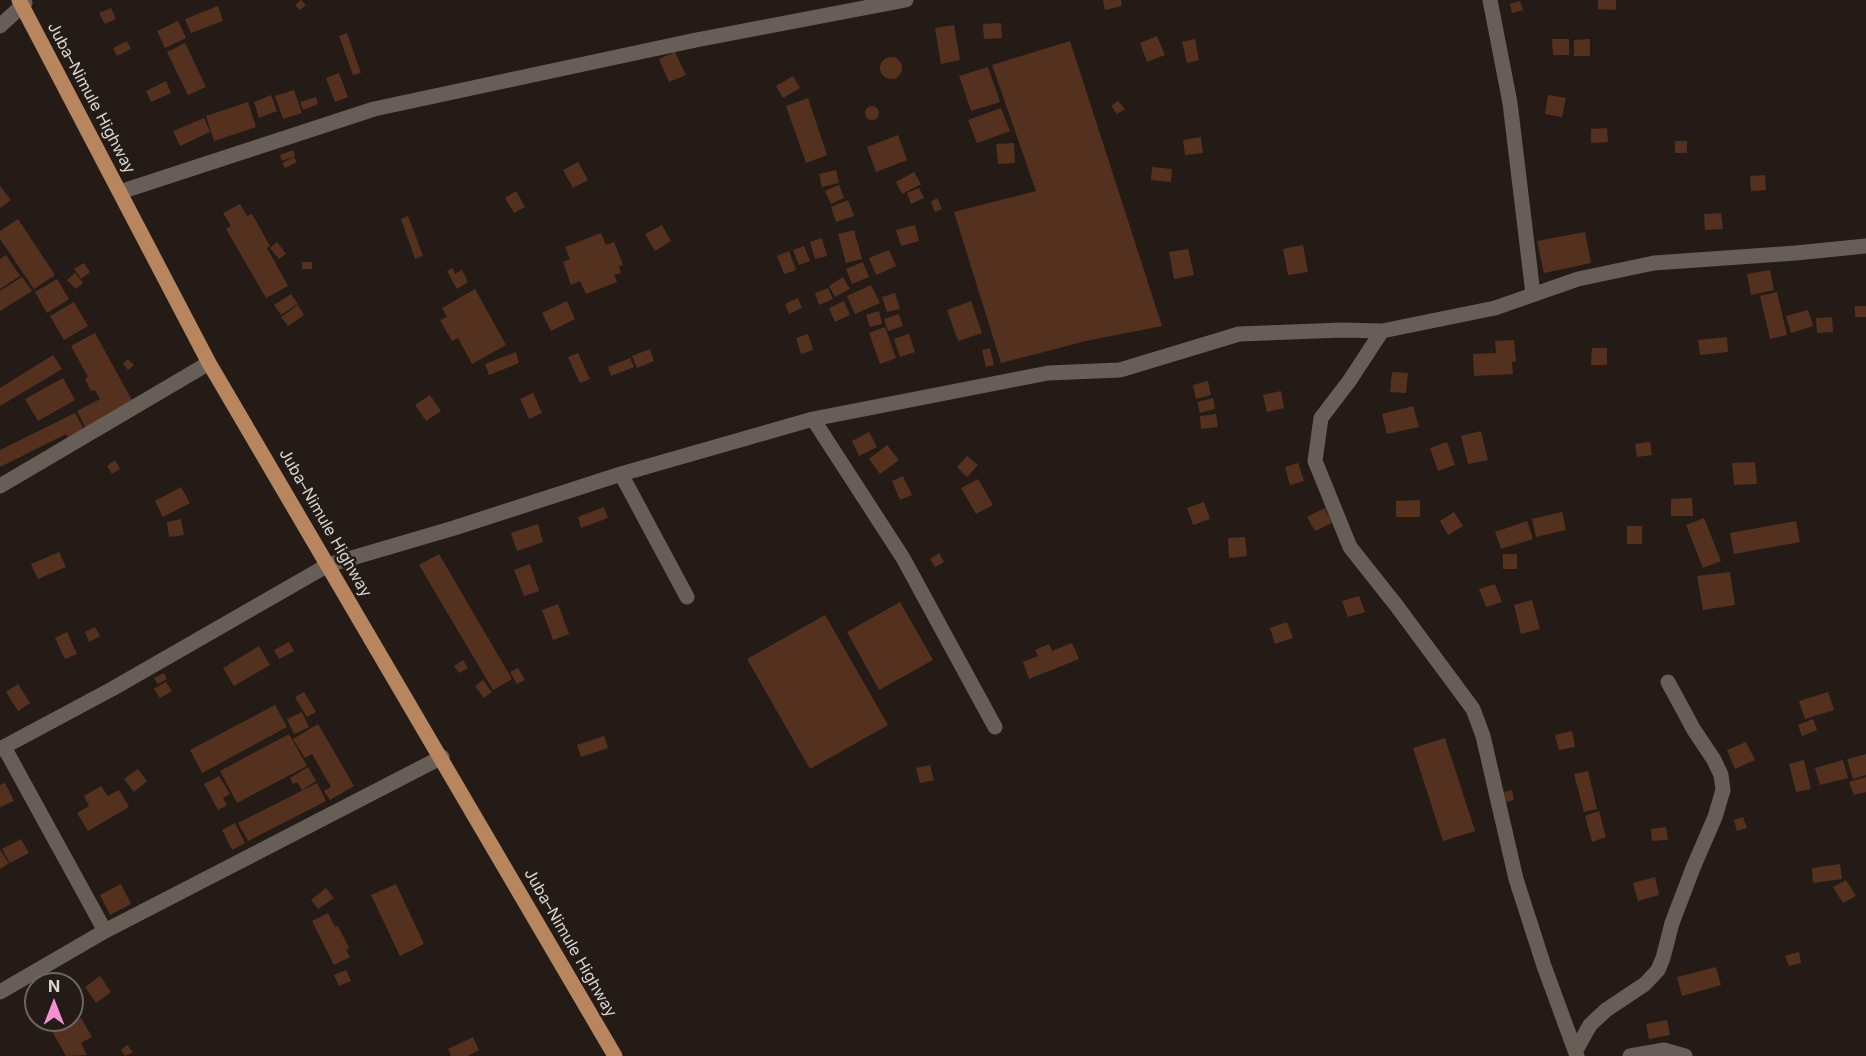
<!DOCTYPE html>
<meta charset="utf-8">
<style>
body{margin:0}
#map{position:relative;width:1866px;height:1056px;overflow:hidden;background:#241b17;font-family:Inter,sans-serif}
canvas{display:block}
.north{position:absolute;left:24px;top:972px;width:60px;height:60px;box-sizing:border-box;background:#241b17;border:2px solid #6d6562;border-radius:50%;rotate:0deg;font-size:16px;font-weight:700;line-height:24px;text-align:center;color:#dbd5d2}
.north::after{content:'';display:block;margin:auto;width:21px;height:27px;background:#f391d5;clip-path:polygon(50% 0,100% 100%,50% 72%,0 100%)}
</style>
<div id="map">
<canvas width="1866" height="1056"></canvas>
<div class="north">N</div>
</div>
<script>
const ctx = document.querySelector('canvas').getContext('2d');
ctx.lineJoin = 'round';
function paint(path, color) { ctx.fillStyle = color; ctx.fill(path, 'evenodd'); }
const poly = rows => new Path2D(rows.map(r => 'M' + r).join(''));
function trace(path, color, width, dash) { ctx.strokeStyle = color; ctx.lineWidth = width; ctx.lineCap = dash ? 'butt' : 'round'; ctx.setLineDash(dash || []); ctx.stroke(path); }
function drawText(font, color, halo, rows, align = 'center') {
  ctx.font = font + ' Inter,sans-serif'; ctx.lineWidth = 5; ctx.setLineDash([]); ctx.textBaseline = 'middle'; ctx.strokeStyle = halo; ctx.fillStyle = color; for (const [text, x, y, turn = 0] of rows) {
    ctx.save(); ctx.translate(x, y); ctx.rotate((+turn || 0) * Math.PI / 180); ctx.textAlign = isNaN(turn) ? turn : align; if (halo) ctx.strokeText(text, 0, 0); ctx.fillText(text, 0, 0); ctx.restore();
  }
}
paint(poly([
 [301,0,306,5,300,10,295,5],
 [1103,0,1121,0,1122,6,1105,10],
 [1598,0,1616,0,1616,10,1598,9],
 [1520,1,1523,10,1512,13,1510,4],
 [218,6,223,21,191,33,185,19],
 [111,8,116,19,105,24,99,13],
 [178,21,186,38,165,48,157,31],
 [1001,23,1002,38,984,39,983,24],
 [954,25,960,60,941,64,935,28],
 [347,33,361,73,353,75,339,36],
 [1157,36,1165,55,1147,62,1140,43],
 [1195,39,1199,60,1187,63,1182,42],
 [1552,39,1569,39,1569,55,1553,55],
 [1590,39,1590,56,1574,56,1574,40],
 [127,41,131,49,117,56,113,48],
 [1070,41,1162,326,1086,341,1001,363,954,212,1036,191,992,65],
 [185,43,206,87,188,95,167,52],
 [675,52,686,75,669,82,659,59],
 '880 68a11 11 0 1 1 22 0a11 11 0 1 1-22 0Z',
 [988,67,1000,102,971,111,959,76],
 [339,73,348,97,335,102,326,78],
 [793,76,800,88,783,98,776,86],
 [166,81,171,93,151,102,146,91],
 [294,90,302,113,283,119,275,96],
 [271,95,277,111,259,118,254,102],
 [1548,95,1566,98,1562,117,1545,114],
 [316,97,318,104,303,110,300,102],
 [808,98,827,155,806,163,786,106],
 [1118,101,1125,109,1117,114,1111,106],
 [248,102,256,127,214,141,206,116],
 '865 113a7 7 0 1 1 14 0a7 7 0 1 1-14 0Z',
 [1001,108,1010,131,977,143,968,120],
 [204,118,210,132,180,146,173,131],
 [1607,128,1608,142,1591,143,1591,129],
 [898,135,907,160,876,172,867,147],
 [1201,137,1203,153,1185,155,1183,140],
 [1675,141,1687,141,1687,153,1675,153],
 [1014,143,1015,163,998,164,996,144],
 [293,150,295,156,282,161,280,155],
 [294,157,297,162,285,168,282,163],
 [578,162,588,180,573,188,563,170],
 [1152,167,1172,169,1171,182,1151,180],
 [836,170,839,183,822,187,819,174],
 [914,172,921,184,902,194,896,182],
 [1765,175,1766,190,1751,191,1750,176],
 [839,185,844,198,831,204,825,191],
 [0,186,11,200,0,208],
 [919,188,924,198,911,204,907,193],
 [516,191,525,207,514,213,505,198],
 [937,198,942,209,935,212,931,202],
 [848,200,854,216,836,222,831,207],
 [240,204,247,216,252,214,270,246,267,248,288,286,266,298,226,229,231,226,223,213],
 [1721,213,1723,229,1705,230,1704,214],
 [408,216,423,256,415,259,401,219],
 [18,219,55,275,34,289,0,239,0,231],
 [662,225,671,241,655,251,645,234],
 [915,225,919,241,901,246,896,230],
 [854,230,862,259,846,263,838,234],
 [1585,232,1591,263,1544,273,1537,241],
 [601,233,606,245,614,242,623,265,619,266,621,273,614,275,617,282,586,294,580,281,571,285,563,262,570,259,565,247],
 [822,238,827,256,815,259,810,242],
 [277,242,286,254,279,259,270,248],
 [1303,245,1308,272,1288,275,1283,249],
 [804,246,810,261,799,265,793,250],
 [1188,249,1194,275,1174,279,1169,252],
 [889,250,896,266,876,275,869,258],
 [789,251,796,270,784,274,777,256],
 [6,255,20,276,0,289,0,259],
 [302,262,312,262,312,269,302,269],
 [863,262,869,277,852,284,846,269],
 [84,263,90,272,81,279,74,269],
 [452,268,455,274,462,270,468,282,457,289,447,271],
 [1770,270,1774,290,1751,295,1747,274],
 [75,273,83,283,76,289,67,280],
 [22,277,32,291,0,311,0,291],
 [843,277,850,289,835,297,829,286],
 [57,279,69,299,47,313,35,292],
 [871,285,880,303,855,314,847,296],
 [828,288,833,299,819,305,815,293],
 [475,289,506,345,472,364,458,338,452,341,440,320,447,317,442,308],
 [1777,292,1787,335,1770,339,1760,296],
 [895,293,900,309,887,312,882,297],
 [291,294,298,304,281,315,274,305],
 [798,298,802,308,789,314,785,304],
 [567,301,575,319,551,331,542,313],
 [844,301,850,315,835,322,829,308],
 [971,301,982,333,958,341,947,310],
 [74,302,88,326,64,340,50,316],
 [298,305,304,315,288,326,281,317],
 [1855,306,1866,306,1866,317,1855,317],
 [1808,310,1813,326,1791,333,1786,316],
 [879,311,882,324,870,327,866,315],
 [899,314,903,326,888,331,884,319],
 [1832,317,1833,332,1817,333,1816,318],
 [885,327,896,358,880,364,869,333],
 [95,333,134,404,86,429,77,411,100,399,95,390,91,391,85,379,88,377,71,346],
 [808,334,813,350,801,354,796,338],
 [909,334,915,352,900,357,894,339],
 [1727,337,1728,352,1700,355,1698,340],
 [1514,340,1516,361,1512,362,1513,374,1474,376,1473,354,1496,353,1495,341],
 [990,348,994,365,986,367,982,350],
 [1592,348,1607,348,1607,365,1591,365],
 [650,349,654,361,637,368,632,356],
 [516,352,519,363,489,375,485,364],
 [578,353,590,379,580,383,568,357],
 [53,355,62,369,0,406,0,388],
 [630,358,634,367,611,376,608,367],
 [128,359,134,365,128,370,123,364],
 [1392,372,1408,373,1406,393,1390,392],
 [63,378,75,400,38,421,25,399],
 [1208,381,1211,395,1196,399,1193,385],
 [1281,391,1284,408,1267,412,1263,395],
 [533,393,542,413,529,419,520,399],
 [430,395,441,411,426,421,415,405],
 [1213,398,1215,409,1200,413,1197,402],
 [1413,406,1419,427,1387,434,1382,414],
 [75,413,85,431,68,439,66,434,0,467,0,450],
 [1216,414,1218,427,1201,429,1200,416],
 [1481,431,1488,460,1468,464,1461,436],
 [869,432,877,447,859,456,852,441],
 [1447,442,1455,465,1438,471,1430,448],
 [1650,442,1652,455,1637,457,1635,444],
 [887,445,899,460,880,474,869,459],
 [967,456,978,465,967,477,957,467],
 [115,460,120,469,112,474,107,466],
 [1755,462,1757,484,1734,485,1732,463],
 [1298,463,1304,481,1290,485,1285,467],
 [903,476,912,495,900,500,892,481],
 [978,479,993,505,976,514,961,488],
 [181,487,190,503,163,517,155,501],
 [1692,498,1693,516,1671,516,1671,499],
 [1420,500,1420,517,1396,517,1396,501],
 [1204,502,1210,519,1193,525,1187,508],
 [604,507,608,518,581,528,578,517],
 [1325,508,1332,523,1315,531,1307,517],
 [1454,512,1463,526,1448,535,1440,521],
 [1562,512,1566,530,1536,537,1532,519],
 [1704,518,1721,561,1703,568,1686,525],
 [181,519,184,535,169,537,167,522],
 [1527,521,1533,539,1501,549,1495,532],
 [1796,521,1800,542,1734,554,1730,533],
 [538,524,543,542,517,551,511,533],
 [1627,526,1642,526,1642,544,1627,544],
 [1245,537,1247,556,1229,558,1228,538],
 [59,552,66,567,38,579,31,564],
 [939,553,944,562,935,567,930,559],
 [439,554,512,679,493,690,419,565],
 [1503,554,1517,554,1517,569,1503,569],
 [530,564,539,591,524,596,514,570],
 [1730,572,1735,605,1703,610,1697,576],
 [1495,584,1502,602,1486,607,1479,589],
 [1359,596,1365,612,1348,617,1342,601],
 [1532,600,1540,629,1521,634,1514,605],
 [900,602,933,660,879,690,847,632],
 [558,604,569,634,553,640,542,610],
 [825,615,888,725,810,769,747,659],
 [1287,622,1293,638,1275,644,1270,628],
 [95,627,100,636,89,642,85,632],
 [67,632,77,654,65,659,55,638],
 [289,642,294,651,279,659,274,650],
 [1072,643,1079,659,1029,679,1023,662,1038,656,1035,650,1049,644,1052,651],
 [259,646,270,665,234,686,223,668],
 [463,660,468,668,459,673,454,666],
 [518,668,525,680,517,684,510,672],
 [164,673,167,679,158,684,154,678],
 [483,680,492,692,484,698,475,686],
 [166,682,172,691,160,698,154,689],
 [18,684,30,703,18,711,6,692],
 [304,692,316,712,307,717,295,697],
 [1828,692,1834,710,1805,719,1799,701],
 [275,705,287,727,202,773,190,750],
 [302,712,309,727,294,734,287,719],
 [1813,719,1817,730,1802,736,1798,725],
 [318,724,354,786,330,800,324,791,331,787,312,754,305,758,293,739],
 [1572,731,1575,747,1559,750,1555,735],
 [289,734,307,766,237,803,220,771],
 [604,736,608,748,581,757,577,745],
 [1445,738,1475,831,1443,841,1413,748],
 [1746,742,1755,760,1735,769,1727,750],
 [1866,754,1866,775,1853,779,1847,759],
 [1804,760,1811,789,1796,792,1789,764],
 [1843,760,1848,778,1820,785,1815,768],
 [930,765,934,780,920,783,916,768],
 [308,767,316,781,302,790,297,782,293,784,290,778],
 [138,769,147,781,134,792,124,779],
 [1588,771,1597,809,1584,812,1574,774],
 [219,776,230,794,223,798,227,805,218,810,204,784],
 [1866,777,1866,792,1854,795,1849,782],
 [5,783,14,801,0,807,0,785],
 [317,783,326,801,248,841,238,823],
 [101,786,108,796,119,790,129,807,88,831,77,813,89,806,84,796],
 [1512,790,1514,800,1506,802,1504,792],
 [1599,811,1606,837,1592,842,1585,816],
 [1743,817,1747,828,1737,831,1734,820],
 [235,823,245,843,232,850,222,830],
 [1666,827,1668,840,1652,841,1651,829],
 [21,839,29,853,10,863,2,849],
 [0,850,9,863,0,869],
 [1840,864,1842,879,1813,883,1812,868],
 [1655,877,1659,895,1638,901,1633,883],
 [1846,880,1856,896,1843,903,1833,887],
 [121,884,131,904,110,915,100,895],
 [396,884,424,944,400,956,371,895],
 [326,888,334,898,318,909,311,900],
 [328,913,335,927,338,926,349,948,346,950,350,957,334,965,312,921],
 [1799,952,1801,963,1789,966,1785,956],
 [1716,967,1721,985,1682,996,1677,977],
 [346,970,351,981,339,986,334,975],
 [100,976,111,992,96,1003,85,987],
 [81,1018,92,1037,81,1043,87,1055,66,1056,47,1022,71,1020,72,1022],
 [1667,1020,1670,1035,1649,1039,1646,1024],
 [473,1037,479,1050,468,1056,451,1056,448,1049],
 [127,1045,133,1052,125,1056,121,1050]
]), '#54311e');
trace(poly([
 [1490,0,1510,103,1533,294],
 [0,26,25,3],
 [120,192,374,109,696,40,906,0],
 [1382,331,1350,380,1321,418,1315,461,1350,547,1396,605,1473,709,1483,736,1516,879,1544,966,1577,1056],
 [813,419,903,558,995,727],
 [621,474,687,597],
 [0,486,209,363],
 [4,747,105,931],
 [0,749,112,689,328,565,454,528,621,474,813,419,1048,373,1120,370,1239,334,1342,330,1382,331,1495,308,1578,279,1654,263,1796,253,1866,246],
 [0,992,105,931,442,757],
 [1576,1050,1590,1025,1606,1010,1645,984,1658,970,1663,958,1672,923,1693,868,1715,817,1723,790,1721,775,1714,760,1694,730,1668,682],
 [1630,1056,1664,1050,1685,1056]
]), '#685e58', 15);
trace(poly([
 [19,0,209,363,615,1056]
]), '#b7855e', 15);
drawText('16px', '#dbd5d2', '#241b17', [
 ["Juba–Nimule Highway",91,98,62],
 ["Juba–Nimule Highway",325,523,60],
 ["Juba–Nimule Highway",570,943,60]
]);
</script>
